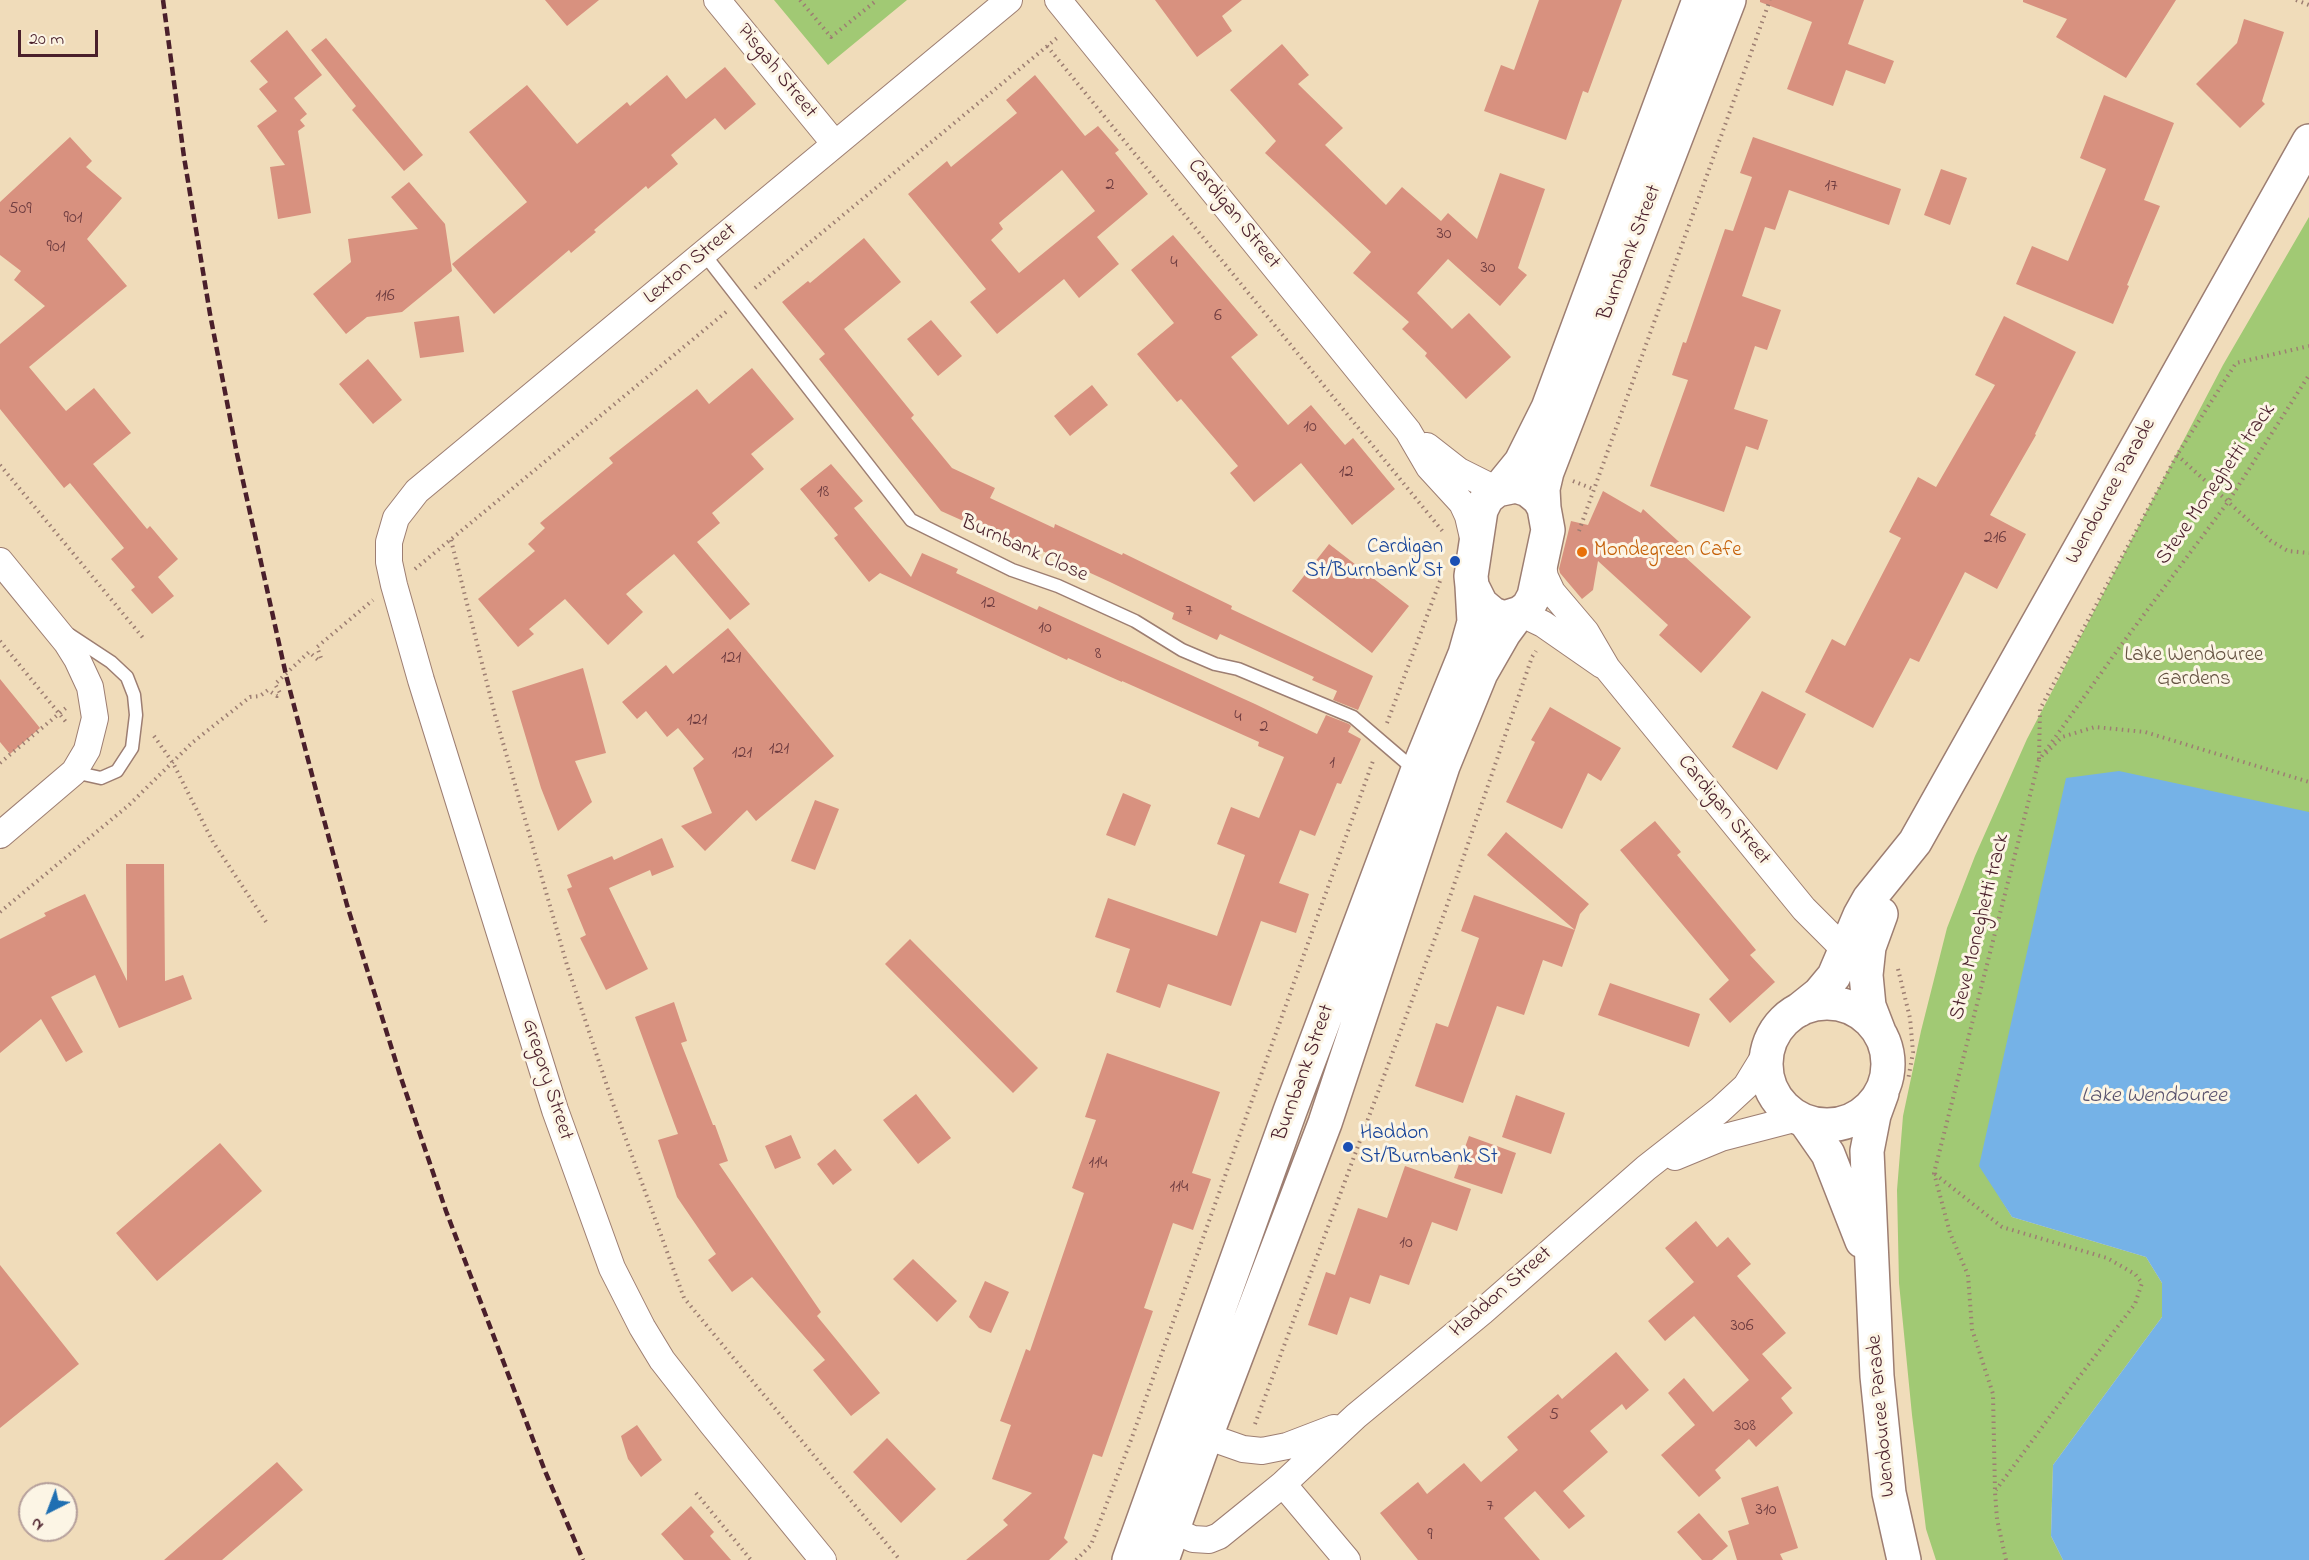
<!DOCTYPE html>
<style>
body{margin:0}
#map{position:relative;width:2309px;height:1560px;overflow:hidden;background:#f0dcba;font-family:"Indie Flower",sans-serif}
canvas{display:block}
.north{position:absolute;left:18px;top:1482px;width:60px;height:60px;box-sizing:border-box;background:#fcf5e5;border:2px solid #b59f9b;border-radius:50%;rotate:222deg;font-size:16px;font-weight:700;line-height:24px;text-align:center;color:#4a1f2b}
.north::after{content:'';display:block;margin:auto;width:21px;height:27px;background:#1f6fb2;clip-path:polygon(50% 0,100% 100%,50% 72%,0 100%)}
.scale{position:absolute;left:18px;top:30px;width:80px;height:27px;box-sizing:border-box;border:3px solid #4a1f2b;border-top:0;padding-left:8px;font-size:18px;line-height:21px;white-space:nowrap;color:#4a1f2b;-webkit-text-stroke:4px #fcf5e5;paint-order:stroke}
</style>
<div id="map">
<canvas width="2309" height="1560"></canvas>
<div class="north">N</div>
<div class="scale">20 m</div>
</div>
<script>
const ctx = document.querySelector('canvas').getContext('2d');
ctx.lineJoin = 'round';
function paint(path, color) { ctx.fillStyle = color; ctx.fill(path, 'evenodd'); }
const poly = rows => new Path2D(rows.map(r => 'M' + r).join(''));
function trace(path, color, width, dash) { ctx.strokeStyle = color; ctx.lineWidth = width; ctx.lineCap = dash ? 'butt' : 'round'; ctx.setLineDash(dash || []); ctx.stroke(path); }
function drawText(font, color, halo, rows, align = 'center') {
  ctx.font = font + ' "Indie Flower",sans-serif'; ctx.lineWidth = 6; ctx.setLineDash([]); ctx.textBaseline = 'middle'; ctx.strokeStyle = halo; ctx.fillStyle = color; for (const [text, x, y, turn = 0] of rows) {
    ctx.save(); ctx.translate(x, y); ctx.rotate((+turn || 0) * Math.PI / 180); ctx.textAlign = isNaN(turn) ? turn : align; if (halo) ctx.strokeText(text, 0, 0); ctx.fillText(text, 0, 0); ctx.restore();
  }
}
paint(poly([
 [774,0,907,0,828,65],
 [2309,217,2309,1268,1998,1194,2012,1217,2146,1257,2162,1283,2162,1317,2053,1465,2051,1536,2063,1560,1936,1560,1926,1529,1912,1415,1899,1283,1897,1190,1903,1116,1921,1031,1947,928,1975,856,2027,739,2223,365]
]), '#a1c974');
paint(poly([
 [2119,771,2309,812,2309,1560,2063,1560,2051,1536,2053,1465,2162,1317,2162,1283,2146,1257,2012,1217,1979,1166,2066,778]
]), '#75b2e7');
paint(poly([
 [545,0,599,0,567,26],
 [1155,0,1242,0,1222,16,1232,31,1197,57],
 [1539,0,1622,0,1588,93,1583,91,1566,140,1484,111,1501,65,1514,70],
 [1760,0,1864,0,1848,44,1894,61,1885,84,1846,70,1833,106,1787,89,1812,22,1760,2],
 [2023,0,2176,0,2126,78,2056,37,2067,19,2023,2],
 [2244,19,2284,32,2262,101,2265,104,2240,128,2196,84,2237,43],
 [287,30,322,75,294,98,307,114,300,120,305,126,298,131,311,213,278,219,270,167,285,165,257,126,277,111,259,89,268,82,250,61],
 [326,38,423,155,404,171,352,110,356,106,311,50],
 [1282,44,1309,75,1298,84,1343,128,1325,145,1386,205,1402,187,1441,221,1448,213,1477,239,1500,173,1545,189,1518,268,1527,275,1500,306,1448,259,1417,293,1452,329,1469,313,1511,357,1466,399,1425,356,1427,353,1402,329,1409,322,1353,273,1371,252,1265,153,1276,141,1230,90],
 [725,67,756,104,725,130,715,118,671,155,678,164,648,189,646,186,594,230,596,232,571,253,569,250,494,314,452,264,527,202,469,132,527,85,577,144,627,102,630,106,667,75,686,99],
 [1035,75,1085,136,1098,126,1119,150,1115,153,1148,194,1097,237,1119,264,1079,298,1064,279,997,334,970,302,986,289,908,194,947,161,951,167,1017,113,1006,100],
 [1062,170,1095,211,1019,273,991,240,1003,229,999,223],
 [2104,95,2174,123,2144,200,2160,206,2127,285,2129,286,2113,324,2016,284,2032,246,2068,261,2106,169,2080,158],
 [70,137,92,161,86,167,122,198,87,239,127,286,29,367,66,411,94,388,131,433,93,464,147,529,150,526,178,559,158,577,174,596,152,614,131,590,135,587,111,559,124,548,70,483,64,488,0,409,0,344,45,306,14,280,21,271,0,255,0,202],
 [1753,137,1901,189,1889,225,1789,190,1775,230,1765,227,1742,296,1781,310,1767,350,1755,346,1734,409,1768,420,1758,450,1746,446,1724,512,1650,486,1688,380,1672,375,1683,342,1686,343,1725,229,1733,231,1752,177,1740,173],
 [1941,169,1967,178,1950,225,1924,215],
 [409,182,445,224,452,271,402,312,367,317,346,334,313,294,351,262,348,239,418,229,391,197],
 [1173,235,1258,335,1231,357,1288,425,1311,405,1345,445,1353,438,1395,489,1352,525,1301,463,1254,502,1230,473,1238,466,1181,399,1177,402,1137,354,1174,323,1131,270],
 [864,238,901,282,844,329,914,415,911,418,952,468,995,488,990,498,1054,528,1055,524,1122,555,1123,553,1232,606,1231,609,1373,676,1358,710,1333,700,1337,691,1312,680,1314,677,1220,634,1217,640,1172,619,1174,613,1110,582,1027,544,1023,552,986,535,988,532,941,511,819,359,825,354,782,302,808,281,810,283],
 [459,316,464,352,420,358,414,322],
 [2004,316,2076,352,2035,434,2036,435,1990,515,2026,534,1997,589,1965,572,1919,662,1910,658,1873,728,1805,692,1832,639,1845,646,1901,538,1889,532,1918,477,1936,487,1995,385,1975,375],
 [931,320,962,356,938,376,907,339],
 [368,359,402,400,373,424,339,384],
 [752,368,794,419,751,454,764,469,712,513,720,523,697,542,750,604,730,620,674,554,626,594,643,612,608,645,565,599,529,629,534,634,518,647,478,599,535,551,528,544,545,528,540,523,613,463,609,458,697,389,709,404],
 [1092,385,1108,405,1070,436,1054,416],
 [831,464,863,501,854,508,911,577,922,553,958,569,956,573,1037,610,1039,606,1255,704,1317,734,1326,715,1349,724,1351,726,1348,732,1361,739,1341,784,1337,783,1315,836,1300,830,1279,883,1309,894,1296,933,1261,921,1231,1006,1168,984,1160,1008,1116,992,1130,949,1095,937,1108,898,1217,936,1245,855,1217,844,1231,807,1259,818,1284,757,1258,746,1259,742,1122,681,1122,682,1068,658,1067,660,880,573,869,582,834,538,838,535,800,489],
 [1603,491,1641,513,1643,509,1689,551,1684,556,1751,617,1701,673,1659,635,1668,625,1598,561,1593,590,1582,599,1560,573,1559,569,1571,521,1588,525],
 [1329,544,1409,606,1372,653,1292,591],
 [728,628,834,756,756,821,747,810,705,851,681,826,712,813,693,768,704,759,678,728,667,737,646,711,637,719,622,702,666,665,673,674],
 [583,668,606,753,575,761,592,802,558,831,541,788,512,691],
 [0,679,40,728,10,754,0,742],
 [1762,691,1806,714,1777,770,1732,747],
 [1550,707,1621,748,1601,781,1588,773,1562,829,1506,802,1535,742,1531,740],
 [1123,793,1151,805,1135,846,1106,835],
 [815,800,839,809,815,870,791,861],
 [1655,821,1681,852,1677,855,1756,950,1750,955,1775,982,1730,1023,1709,999,1729,980,1620,850],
 [1506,832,1589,904,1580,914,1575,930,1487,855],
 [662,838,674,867,652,876,650,870,609,888,648,969,606,990,580,938,586,935,567,889,572,887,567,875,612,856,614,860],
 [126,864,164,864,165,981,183,975,192,999,119,1028,95,975,51,997,83,1052,66,1062,41,1019,0,1053,0,939,46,916,44,913,85,894,127,981],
 [1474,895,1575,930,1562,967,1543,960,1524,1015,1497,1006,1463,1103,1415,1086,1436,1023,1448,1027,1479,938,1461,931],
 [910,939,1038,1068,1013,1093,885,964],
 [1610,983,1700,1014,1689,1047,1598,1015],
 [674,1002,687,1041,681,1043,713,1125,715,1125,728,1161,719,1164,821,1312,817,1316,880,1393,851,1416,813,1370,825,1360,752,1277,732,1292,708,1260,716,1254,677,1197,658,1140,678,1134,635,1017],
 [1107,1053,1220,1092,1192,1173,1211,1179,1193,1230,1173,1223,1144,1308,1153,1311,1102,1457,1093,1454,1064,1538,1068,1542,1049,1560,966,1560,1008,1525,1003,1520,1032,1493,992,1479,1011,1425,1000,1421,1026,1349,1030,1351,1084,1193,1072,1188,1096,1120,1085,1117],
 [916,1094,951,1138,918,1164,883,1120],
 [1516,1095,1565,1113,1551,1154,1502,1137],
 [791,1135,801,1158,775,1169,765,1146],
 [1469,1136,1516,1153,1502,1194,1454,1178],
 [220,1143,262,1191,157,1281,116,1233],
 [835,1149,852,1170,833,1185,817,1164],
 [1405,1166,1471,1189,1457,1231,1432,1222,1409,1285,1380,1275,1370,1304,1350,1297,1337,1335,1308,1325,1326,1272,1335,1275,1358,1208,1387,1218],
 [1696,1221,1717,1247,1728,1237,1751,1264,1737,1276,1786,1333,1762,1354,1792,1388,1781,1398,1793,1413,1756,1447,1749,1439,1715,1470,1721,1478,1699,1497,1661,1455,1695,1425,1668,1393,1684,1378,1713,1412,1749,1380,1694,1316,1665,1341,1648,1321,1694,1282,1665,1248],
 [913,1259,957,1301,937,1322,893,1279],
 [0,1265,79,1364,0,1428],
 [985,1281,1009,1292,991,1333,979,1328,969,1317],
 [1616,1352,1649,1390,1626,1410,1622,1404,1590,1431,1608,1452,1563,1491,1585,1516,1569,1529,1535,1491,1504,1518,1540,1560,1418,1560,1380,1513,1418,1482,1427,1494,1464,1463,1481,1482,1518,1450,1507,1437,1558,1394,1562,1399],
 [637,1425,662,1460,641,1477,628,1459,621,1436],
 [887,1438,936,1489,901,1523,853,1472],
 [277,1462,303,1490,222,1560,164,1560],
 [1778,1486,1798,1548,1780,1554,1783,1560,1737,1560,1728,1531,1749,1524,1741,1498],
 [691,1506,714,1532,710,1536,731,1560,684,1560,661,1534],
 [1699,1513,1728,1546,1712,1560,1702,1560,1677,1532]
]), '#d8917f');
const lane = poly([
 [704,254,911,520,1012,570,1058,586,1135,621,1182,650,1215,664,1238,669,1353,717,1416,771],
 [70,635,111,662,127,677,134,695,136,715,132,748,117,771,101,778,74,772]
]);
const street = poly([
 [717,0,835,144],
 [1058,0,1408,431,1429,467,1462,503,1468,516,1474,542],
 [1427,446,1459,471,1497,490],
 [0,561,67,643,77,659,90,687,95,718,87,750,74,772,0,835],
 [1542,562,1545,577,1552,592,1586,632,1607,668,1804,909,1836,941,1846,947],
 [1520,613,1543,624,1602,665],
 [1675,1157,1721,1138,1798,1118],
 [1206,1436,1243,1449,1262,1451,1287,1446,1334,1428],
 [1283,1484,1347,1560],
 [1173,1530,1193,1539,1209,1540,1219,1536,1245,1515,1283,1484,1356,1416,1482,1312,1646,1168,1720,1110,1746,1086,1768,1050],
 [823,1560,712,1424,662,1360,642,1327,612,1268,555,1110,421,680,394,585,389,562,389,542,396,518,417,491,1009,0]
]);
const secondary = poly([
 [1516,486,1528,490,1539,499,1544,508,1548,530,1534,596,1528,607,1520,613,1504,618,1493,614,1481,604,1472,586,1471,576,1481,510,1487,498,1497,490,1516,486],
 [1499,489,1521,462,1548,408,1699,0],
 [1544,508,1543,489,1547,472,1729,0],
 '1766 1064a61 61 0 1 1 122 0a61 61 0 1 1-122 0Z',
 [1799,1010,1819,994,1834,976,1860,915,1869,899,1915,842,2309,141],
 [1879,1032,1869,1006,1866,975,1869,947,1881,914],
 [1882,1093,1874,1115,1867,1151,1877,1376,1889,1493,1904,1560],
 [1805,1121,1828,1154,1862,1241],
 [1129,1560,1290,1111,1417,772,1465,654,1474,622,1472,586],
 [1162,1560,1206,1436,1325,1123,1443,766,1481,673,1504,633,1518,614]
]);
trace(lane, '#9d7e72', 15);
trace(street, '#9d7e72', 28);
trace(secondary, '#9d7e72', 36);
trace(poly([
 [800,0,831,37,877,0],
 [2296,0,2309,5],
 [1047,46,1444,533],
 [755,288,1057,38],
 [2177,455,2271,541,2288,551,2309,553],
 [0,465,144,639],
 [1573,481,1593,489],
 [1579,531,1770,0],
 [451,540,495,715,567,965,612,1101,684,1298,900,1560],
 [415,569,726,312],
 [0,641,66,722],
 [1387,723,1440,581],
 [154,736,173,763,213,842,266,922],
 [2046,753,2062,737,2095,727,2145,732,2309,782],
 [2039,759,2040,709,2177,455,2236,363,2309,346],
 [0,763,67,707],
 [0,912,129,805,193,742,250,697,260,696,268,690,277,696,280,693,275,684,309,652,318,660,321,658,317,647,373,600],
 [1898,969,1910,1018,1913,1052,1908,1080],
 [1935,1174,2002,1227,2107,1258,2135,1274,2142,1283,2135,1304,2076,1381,1996,1490],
 [1255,1424,1444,914,1532,657,1536,651],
 [696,1493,751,1560],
 [1076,1560,1091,1545,1131,1440,1374,758],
 [2006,1560,1997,1519,1995,1492,1993,1394,1972,1329,1968,1275,1950,1233,1934,1173,2039,760,2119,648,2228,502,2309,375]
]), '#9d7e72', 4, [1.5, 4.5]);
trace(lane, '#fff', 12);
trace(street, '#fff', 26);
trace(secondary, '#fff', 33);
trace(poly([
 [163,0,184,157,210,314,237,454,286,675,317,794,347,905,400,1075,446,1211,545,1471,583,1560]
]), '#4a1f2b', 4.5, [9, 4.5]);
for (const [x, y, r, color] of [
 [1582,552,6,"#e8710a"],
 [1455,561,6,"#1a4fb4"],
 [1348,1147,6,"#1a4fb4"]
]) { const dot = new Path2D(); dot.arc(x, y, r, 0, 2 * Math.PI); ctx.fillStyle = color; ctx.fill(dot); trace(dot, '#fcf5e5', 2); }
drawText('18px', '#6e3c40', null, [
 ["2",1110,186],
 ["17",1831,187],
 ["509",20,210],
 ["901",73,219],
 ["30",1444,235],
 ["901",56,248],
 ["4",1174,264],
 ["30",1488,269],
 ["116",385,297],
 ["6",1218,317],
 ["10",1310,428],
 ["12",1346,473],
 ["18",823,493],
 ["216",1995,539],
 ["12",988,604],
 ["7",1189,612],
 ["10",1045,629],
 ["8",1098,655],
 ["121",731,659],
 ["4",1238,718],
 ["121",697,721],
 ["2",1264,728],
 ["121",779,750],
 ["121",742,754],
 ["1",1332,764],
 ["114",1098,1164],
 ["114",1179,1188],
 ["10",1406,1244],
 ["306",1742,1327],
 ["5",1554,1416],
 ["308",1745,1427],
 ["7",1490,1507],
 ["310",1766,1511],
 ["9",1430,1536]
]);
drawText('21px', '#4a1f2b', '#fcf5e5', [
 ["Pisgah Street",776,72,51],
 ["Cardigan Street",1233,215,51],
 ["Burnbank Street",1631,253,-69],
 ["Lexton Street",691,265,-40],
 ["Steve Moneghetti track",2217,485,-55],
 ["Wendouree Parade",2112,492,-61],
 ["Burnbank Close",1024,550,24],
 ["Cardigan Street",1723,811,51],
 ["Steve Moneghetti track",1981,927,-76],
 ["Burnbank Street",1305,1073,-70],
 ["Gregory Street",546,1080,72],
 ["Haddon Street",1502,1293,-41],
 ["Wendouree Parade",1883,1416,-95]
]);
drawText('21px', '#164399', '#fcf5e5', [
 ["Cardigan",1443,549],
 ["St/Burnbank St",1443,573],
 ["Haddon",1360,1135,"left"],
 ["St/Burnbank St",1360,1159,"left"]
], 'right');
drawText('21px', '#c56008', '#fcf5e5', [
 ["Mondegreen Cafe",1594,552]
], 'left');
drawText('21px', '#645241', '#fcf5e5', [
 ["Lake Wendouree",2194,657],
 ["Gardens",2194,681]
]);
drawText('italic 22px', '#59526d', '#fcf5e5', [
 ["Lake Wendouree",2154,1097]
]);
</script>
